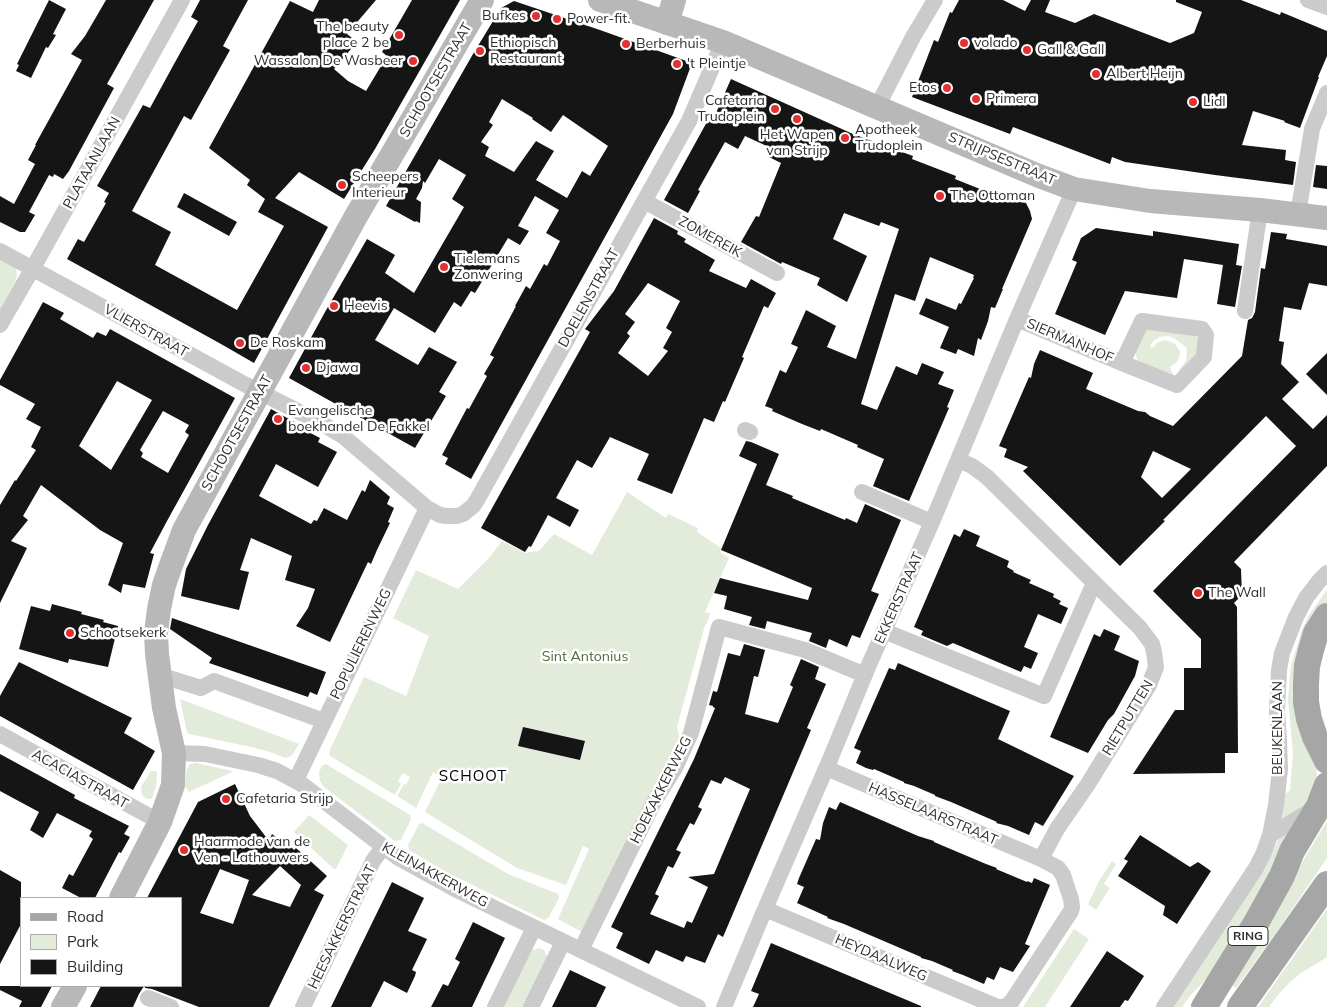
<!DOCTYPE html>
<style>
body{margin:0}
#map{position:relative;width:1327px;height:1007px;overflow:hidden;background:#fff;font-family:Mulish,sans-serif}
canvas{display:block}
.legend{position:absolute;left:20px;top:897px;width:162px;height:90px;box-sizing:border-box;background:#fff;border:1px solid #ababab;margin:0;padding:6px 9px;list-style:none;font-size:15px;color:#2e2e2e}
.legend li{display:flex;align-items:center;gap:10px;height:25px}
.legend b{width:25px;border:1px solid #ababab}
</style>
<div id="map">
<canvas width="1327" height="1007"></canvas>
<ul class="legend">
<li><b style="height:6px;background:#a6a6a6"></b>Road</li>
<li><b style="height:14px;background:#e3ebdb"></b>Park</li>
<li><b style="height:14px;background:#151515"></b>Building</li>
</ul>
</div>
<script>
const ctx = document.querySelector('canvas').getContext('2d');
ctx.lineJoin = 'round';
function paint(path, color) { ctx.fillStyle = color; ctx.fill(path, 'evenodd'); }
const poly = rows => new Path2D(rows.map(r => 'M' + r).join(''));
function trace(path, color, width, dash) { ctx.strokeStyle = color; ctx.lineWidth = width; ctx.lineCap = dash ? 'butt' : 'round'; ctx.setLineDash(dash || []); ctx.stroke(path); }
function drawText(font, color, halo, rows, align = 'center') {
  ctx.font = font + ' Mulish,sans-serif'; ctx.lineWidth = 5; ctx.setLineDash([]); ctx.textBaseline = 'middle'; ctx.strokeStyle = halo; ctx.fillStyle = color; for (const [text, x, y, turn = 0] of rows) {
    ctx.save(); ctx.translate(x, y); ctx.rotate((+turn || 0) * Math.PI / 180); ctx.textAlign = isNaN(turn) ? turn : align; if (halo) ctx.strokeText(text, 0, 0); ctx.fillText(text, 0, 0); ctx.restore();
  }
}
paint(poly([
 [0,256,16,268,17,275,16,280,0,309],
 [1148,329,1195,336,1198,338,1198,355,1180,372,1179,370,1186,361,1187,348,1174,338,1168,336,1160,337,1154,340,1150,346,1152,348,1157,343,1165,340,1174,343,1180,351,1180,355,1177,362,1170,367,1174,377,1140,363,1137,359,1135,352,1145,331],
 [627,492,666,518,668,514,698,528,697,532,721,548,720,552,729,558,705,612,710,613,707,623,705,625,677,727,680,739,672,756,582,932,558,919,589,849,583,846,566,885,517,868,425,812,442,777,433,772,416,808,397,796,404,784,406,785,410,777,403,773,398,781,401,784,395,795,330,756,329,752,364,677,406,696,429,636,393,618,416,570,458,589,489,558,502,541,525,553,539,551,554,534,592,555],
 [1327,590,1327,601,1319,613,1316,761,1317,781,1308,804,1280,821,1282,797,1290,790,1293,754,1288,698,1291,666,1302,629,1309,615],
 [180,699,299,744,293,754,289,757,285,758,270,752,251,747,189,734,187,732],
 [196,763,232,771,232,772,189,792,185,786,187,769,190,764],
 [326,764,410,815,411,819,401,840,395,841,324,787,320,781,319,772,322,766],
 [151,771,156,771,157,773,156,786,153,796,151,799,147,799,142,795,141,787],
 [309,815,348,845,336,869,334,869,294,832],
 [1327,821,1327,858,1276,933,1236,988,1229,984],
 [422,823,508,874,558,894,559,898,549,917,545,920,542,919,448,873,409,850,408,845,419,824],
 [1300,823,1211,974,1190,996,1182,1007,1173,1007,1273,850,1281,834],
 [1112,861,1116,864,1104,884,1110,888,1096,910,1088,904,1099,881],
 [1327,909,1327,957,1301,973,1288,984,1277,996,1269,1007,1258,1007],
 [1074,929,1089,939,1045,1007,1023,1007],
 [539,948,544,950,547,957,524,1007,503,1007,532,950]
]), '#e3ebdb');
paint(poly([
 [49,0,66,9,53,34,56,35,48,48,46,47,31,78,16,71,19,65,17,64],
 [106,0,154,0,107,84,114,88,69,171,63,179,54,174,53,177,49,175,29,212,35,215,25,232,20,232,0,222,0,196,14,204,35,164,28,160,36,145,35,145,82,60,71,54,85,36],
 [200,0,248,0,223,46,230,50,215,77,191,120,184,116,132,211,171,232,155,265,237,310,284,226,258,212,265,199,247,185,250,180,209,148,290,1,313,12,319,0,376,0,347,34,357,42,334,69,348,81,366,91,387,56,382,52,412,0,460,0,375,149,344,199,299,172,275,198,328,227,254,363,221,344,67,259,78,239,84,242,106,203,104,202,109,193,97,186,143,105,150,108,174,64,198,21,191,17],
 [959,0,1003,0,1025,11,1031,0,1050,0,1045,12,1075,23,1094,14,1170,43,1194,33,1202,12,1176,2,1176,0,1241,0,1280,15,1281,12,1327,31,1327,56,1318,77,1319,77,1300,128,1284,122,1285,121,1253,111,1242,145,1286,150,1285,160,1296,162,1293,185,1215,175,1125,162,1112,157,1110,164,1013,127,1010,134,912,97,934,40,938,42,950,12,952,13],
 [514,1,600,30,692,63,673,114,471,479,445,464,448,458,442,455,467,408,469,409,487,376,484,374,494,357,490,355,516,306,515,306,526,286,530,289,544,264,547,266,560,241,546,233,559,210,535,196,518,226,529,231,520,245,508,238,475,293,471,291,461,307,454,302,435,333,394,308,375,340,418,365,429,347,457,362,439,392,446,396,415,448,289,378,325,312,367,239,395,255,385,273,414,293,464,207,452,199,466,175,439,159,425,183,423,181,422,188,416,199,421,202,420,223,416,221,415,222,386,206,473,54,501,8],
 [502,99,533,118,532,119,551,132,563,115,608,146,590,176,582,171,567,198,536,180,554,151,536,141,514,172,485,156,489,147,481,142,493,125,489,122],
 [731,79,853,134,913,156,912,159,956,176,955,179,985,191,997,203,1001,194,1026,203,1030,211,1032,219,1002,289,1003,289,995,308,991,307,988,321,981,340,978,338,974,356,958,349,956,354,940,348,949,327,919,314,926,298,956,310,959,303,961,304,974,278,973,278,974,275,930,257,915,301,895,294,861,404,877,410,896,366,917,375,922,363,944,372,938,384,954,390,947,407,949,408,909,501,873,486,884,459,857,447,858,445,821,429,820,431,802,424,772,411,773,409,765,406,780,370,786,373,798,347,791,344,806,310,836,326,827,347,856,359,899,229,881,222,879,226,844,213,833,239,867,256,847,302,817,285,820,278,782,262,781,264,741,242,756,216,759,217,781,163,767,156,771,148,745,136,738,149,725,142,698,190,700,191,688,213,664,200,708,120,712,122],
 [1316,165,1327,166,1327,189,1313,187],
 [184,193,237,222,229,236,177,207],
 [654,218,678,231,677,234,686,239,684,242,715,260,709,271,746,288,751,279,776,293,768,308,764,306,742,357,744,358,725,402,723,401,714,422,704,418,672,494,637,480,649,454,610,437,592,468,577,460,556,498,579,510,570,527,548,515,531,547,529,546,525,552,481,528,590,332,585,329,614,291],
 [648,283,680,301,666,328,672,332,663,348,668,351,648,376,618,353,630,336,627,333,635,322,625,314],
 [1096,228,1153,236,1153,231,1239,244,1236,265,1242,266,1235,307,1217,304,1223,265,1184,259,1177,298,1125,291,1105,335,1055,314,1077,262,1072,260,1081,238],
 [1271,232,1287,234,1286,239,1327,246,1327,286,1309,283,1301,310,1284,307,1279,341,1284,342,1281,364,1299,382,1282,399,1313,429,1327,415,1327,466,1234,562,1241,569,1242,595,1234,603,1237,607,1238,753,1225,753,1225,773,1133,774,1175,710,1184,710,1184,668,1201,668,1201,639,1153,591,1296,446,1266,416,1178,505,1163,520,1165,521,1120,566,1023,471,1028,467,1004,457,1007,449,999,446,1029,377,1031,378,1034,364,1040,350,1093,373,1086,389,1138,411,1145,412,1150,416,1173,426,1242,356,1248,320,1252,318,1255,312,1261,268,1265,269],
 [1153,451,1191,469,1162,498,1141,477],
 [43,302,64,313,60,319,93,338,97,332,106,336,110,329,235,398,167,521,150,553,154,554,145,588,123,584,121,593,108,585,123,543,100,530,41,485,23,516,28,520,11,541,27,548,0,603,0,505,15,480,16,481,36,450,31,447,41,427,26,419,35,404,0,385,0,380],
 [117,381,152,400,111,470,79,446],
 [163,411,189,425,185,432,189,435,168,473,141,457,143,453,140,450],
 [1327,353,1327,395,1306,374],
 [271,409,298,424,297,426,320,438,318,442,337,452,318,487,276,464,259,496,311,524,314,520,317,521,324,508,347,520,362,490,365,492,370,480,390,497,387,504,394,508,388,522,390,523,377,550,371,564,368,562,330,642,296,626,308,608,315,589,285,580,292,556,251,538,240,570,249,572,239,610,181,596,186,569,208,525],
 [746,441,751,442,779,454,766,485,793,496,792,498,845,520,846,518,857,523,865,504,901,520,871,591,879,594,860,638,852,635,847,647,829,639,826,648,809,641,812,633,767,621,765,629,749,625,752,617,724,609,727,596,714,593,720,578,808,600,812,588,721,550,757,464,739,456],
 [964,529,980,536,976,546,1009,561,1007,567,1014,571,1013,572,1031,580,1029,583,1054,594,1053,597,1061,601,1059,604,1068,608,1061,624,1038,614,1024,647,1038,653,1031,669,1024,666,1021,672,953,643,947,646,921,635,923,631,914,627,954,534,960,537],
 [52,604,82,612,81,614,104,620,103,622,118,626,108,667,69,659,68,663,19,649,31,606,50,611],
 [172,618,326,672,317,695,310,692,308,697,209,663,212,658,170,629],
 [1104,629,1120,636,1114,650,1139,661,1135,676,1114,714,1108,720,1088,753,1050,737,1094,634,1100,637],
 [744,644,765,650,758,677,754,676,745,714,778,723,793,687,790,685,801,659,819,667,815,679,826,684,807,728,811,730,723,937,718,934,705,963,686,956,683,962,656,950,649,964,616,948,623,933,611,927,694,759,715,708,713,707,713,706,709,705,713,691,717,692,728,653,740,656],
 [725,777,750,789,714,874,688,877,708,887,692,923,687,921,684,928,650,914,659,896,655,894,668,866,673,868,681,852,676,850,690,823,694,825,702,809,698,807,711,780,721,784],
 [19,662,132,718,124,733,155,751,133,790,0,716,0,696],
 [898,663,1010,711,998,739,1074,776,1043,826,1035,822,1029,835,1008,826,996,823,997,822,951,802,935,796,935,795,914,786,904,783,904,782,874,769,873,770,866,768,856,763,861,751,854,748,889,668,895,670],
 [523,727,585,741,580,760,518,746],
 [0,754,75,795,74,798,129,826,124,834,130,837,121,853,119,852,95,898,81,898,62,888,69,874,73,876,93,839,89,836,92,831,57,813,43,838,30,830,39,812,0,791],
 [235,784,250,816,269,841,272,834,284,844,286,842,294,850,296,848,327,876,314,890,324,895,269,1007,199,1007,152,989,145,988,145,986,181,986,181,898,147,898,198,802],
 [280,866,301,885,290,907,252,895],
 [220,869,249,880,233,924,200,913],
 [840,802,918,836,934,841,934,842,986,864,997,868,996,869,1027,882,1027,881,1032,883,1034,878,1050,885,1025,944,1030,946,1013,972,1000,967,994,980,987,977,984,984,963,975,952,971,953,970,932,961,921,958,921,957,844,924,827,918,828,917,797,903,804,887,797,884,799,878,816,839,820,840,823,823,829,807,836,810],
 [1140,835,1190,867,1198,862,1211,871,1177,924,1163,915,1165,906,1118,876,1128,861,1124,859],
 [0,870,21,882,21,924,0,964],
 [392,882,424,898,408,931,427,939,412,970,416,972,415,976,407,993,384,981,371,1007,331,1007],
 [473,922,505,938,472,1007,431,1007,443,984,448,986,460,962,455,959],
 [771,943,921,1006,921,1007,753,1007,759,994,751,991],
 [1107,951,1144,976,1128,1001,1125,1000,1120,1007,1070,1007],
 [570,970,606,987,596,1007,552,1007],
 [0,986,52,986,41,1007,19,1007,22,1001,0,990],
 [101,986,144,986,139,994,133,1007,90,1007]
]), '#151515');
trace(poly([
 [1308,0,1327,7],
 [877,107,913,37,935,0],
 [644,201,777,273],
 [1298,214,1312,129,1327,93],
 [0,251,246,385,323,424,344,437,427,508,440,515,446,516,457,516,463,514,473,506,477,500,689,121,723,42],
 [1245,311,1260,210],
 [1017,319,1122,363,1177,385,1204,357,1206,335,1202,329,1142,321,1122,363],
 [0,325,38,259,182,0],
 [745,430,750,432],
 [958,460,972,466,987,477,1140,628,1152,644,1154,652,1156,667,1149,685,1088,784,1057,829,1041,859],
 [862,492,932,522],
 [884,631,1044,696,1094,583],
 [159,675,201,688,214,681,324,721],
 [0,734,160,822],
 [174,753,205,754,258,765,277,771,303,785,397,857,455,889,698,1007],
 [296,780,427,508],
 [1270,835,1315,808],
 [765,909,998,1007,1004,1007,1008,1005,1012,1001,1071,911,1072,907,1071,899,1063,875,1058,868,1041,859,826,768],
 [581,950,655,800,675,768,691,733,719,627,805,650,865,675],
 [148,998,171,1007],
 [303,1007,373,861,383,847],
 [495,1007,534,928],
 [531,1007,563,942],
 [724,1007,765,909,831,757,868,667,932,522,1017,319,1074,189],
 [1164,1007,1256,868,1264,852,1270,835,1276,805,1280,769,1279,740,1277,710,1279,670,1282,653,1296,617,1306,598,1319,581,1327,573]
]), '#cbcbcb', 16);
trace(poly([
 [600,0,723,42,1039,176,1074,189,1150,201,1260,210,1327,218],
 [667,23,674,0],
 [121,898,160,822,173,785,174,753,164,708,157,654,156,633,159,609,164,585,170,568,184,530,355,218,482,0],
 [63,1007,75,986]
]), '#b8b8b8', 24);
trace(poly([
 [1327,616,1316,633,1311,650,1307,666,1306,684,1306,702,1309,719,1315,737,1327,761],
 [1204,1007,1256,923,1282,876,1292,851,1319,806,1327,785],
 [1240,1007,1327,884]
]), '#a6a6a6', 26);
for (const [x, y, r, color] of [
 [536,16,5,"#e33132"],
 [557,19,5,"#e33132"],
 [399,35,5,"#e33132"],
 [964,43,5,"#e33132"],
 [626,44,5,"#e33132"],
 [1027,50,5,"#e33132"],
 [480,51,5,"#e33132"],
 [413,61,5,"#e33132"],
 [677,64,5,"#e33132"],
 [1096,74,5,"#e33132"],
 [947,88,5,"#e33132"],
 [976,99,5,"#e33132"],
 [1193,102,5,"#e33132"],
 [775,109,5,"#e33132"],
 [797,119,5,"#e33132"],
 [845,138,5,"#e33132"],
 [342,185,5,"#e33132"],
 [940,196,5,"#e33132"],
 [444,267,5,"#e33132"],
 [334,306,5,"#e33132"],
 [240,343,5,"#e33132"],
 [306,368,5,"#e33132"],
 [278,419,5,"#e33132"],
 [1198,593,5,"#e33132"],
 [70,633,5,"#e33132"],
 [226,799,5,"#e33132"],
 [184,850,5,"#e33132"]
]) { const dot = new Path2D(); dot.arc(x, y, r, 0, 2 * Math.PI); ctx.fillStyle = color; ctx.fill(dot); trace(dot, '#fff', 2); }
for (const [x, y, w] of [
 [1248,936,40]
]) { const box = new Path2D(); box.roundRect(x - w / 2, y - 9.5, w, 19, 4); ctx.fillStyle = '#fff'; ctx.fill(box); trace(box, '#2e2e2e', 1); }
drawText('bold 12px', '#2e2e2e', null, [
 ["RING",1248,936]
]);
drawText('14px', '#2e2e2e', '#fff', [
 ["Bufkes",526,16,"right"],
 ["Power-fit.",567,19],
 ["The beauty",389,27,"right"],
 ["place 2 be",389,43,"right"],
 ["Ethiopisch",490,43],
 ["Restaurant",490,59],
 ["volado",974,43],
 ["Berberhuis",636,44],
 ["Gall & Gall",1037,50],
 ["Wassalon De Wasbeer",403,61,"right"],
 ["'t Pleintje",687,64],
 ["Albert Heijn",1106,74],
 ["Etos",937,88,"right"],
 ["Primera",986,99],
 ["Cafetaria",765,101,"right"],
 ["Trudoplein",765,117,"right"],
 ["Lidl",1203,102],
 ["Apotheek",855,130],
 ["Trudoplein",855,146],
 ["Het Wapen",797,135,"center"],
 ["van Strijp",797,151,"center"],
 ["Scheepers",352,177],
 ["Interieur",352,193],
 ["The Ottoman",950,196],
 ["Tielemans",454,259],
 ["Zonwering",454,275],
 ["Heevis",344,306],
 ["De Roskam",250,343],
 ["Djawa",316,368],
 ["Evangelische",288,411],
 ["boekhandel De Fakkel",288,427],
 ["The Wall",1208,593],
 ["Schootsekerk",80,633],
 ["Cafetaria Strijp",236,799],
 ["Haarmode van de",194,842],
 ["Ven - Lathouwers",194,858]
], 'left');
drawText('14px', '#2e2e2e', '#fff', [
 ["SCHOOTSESTRAAT",436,80,-60],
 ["STRIJPSESTRAAT",1002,159,23],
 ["PLATAANLAAN",92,163,-61],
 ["ZOMEREIK",710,237,29],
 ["DOELENSTRAAT",589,298,-61],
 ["VLIERSTRAAT",146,331,29],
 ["SIERMANHOF",1070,341,23],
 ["SCHOOTSESTRAAT",237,433,-61],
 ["EKKERSTRAAT",899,598,-66],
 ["POPULIERENWEG",361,644,-64],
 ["RIETPUTTEN",1128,718,-59],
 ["BEUKENLAAN",1278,728,-90],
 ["ACACIASTRAAT",80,779,29],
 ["HOEKAKKERWEG",661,790,-63],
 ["HASSELAARSTRAAT",933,814,23],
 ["KLEINAKKERWEG",435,875,29],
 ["HEESAKKERSTRAAT",342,927,-64],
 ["HEYDAALWEG",881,958,23]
]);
drawText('14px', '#4e693b', '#fff', [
 ["Sint Antonius",585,657]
]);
ctx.letterSpacing = '1px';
drawText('15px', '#000', '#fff', [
 ["SCHOOT",473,776]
]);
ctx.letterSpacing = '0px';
</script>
